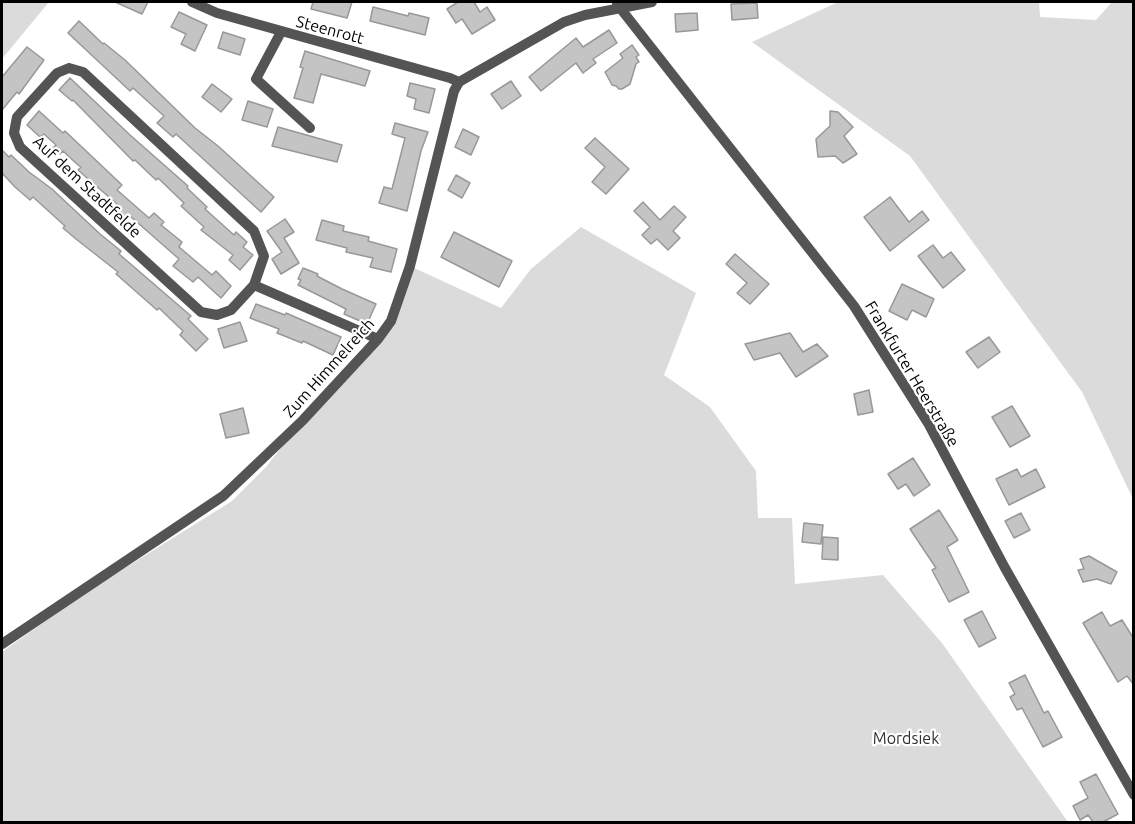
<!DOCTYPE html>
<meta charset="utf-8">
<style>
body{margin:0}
#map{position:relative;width:1135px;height:824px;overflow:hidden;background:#fff;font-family:Ubuntu,sans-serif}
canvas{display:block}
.frame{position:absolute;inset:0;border:3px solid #000;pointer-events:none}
</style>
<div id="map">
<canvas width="1135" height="824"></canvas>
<div class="frame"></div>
</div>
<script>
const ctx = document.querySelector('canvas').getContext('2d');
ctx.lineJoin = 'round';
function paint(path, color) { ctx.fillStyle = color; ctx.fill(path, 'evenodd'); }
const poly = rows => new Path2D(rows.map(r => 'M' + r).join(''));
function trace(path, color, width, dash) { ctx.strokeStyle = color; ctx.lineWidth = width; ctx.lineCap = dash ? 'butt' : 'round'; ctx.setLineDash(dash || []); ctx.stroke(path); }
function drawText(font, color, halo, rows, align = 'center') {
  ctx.font = font + ' Ubuntu,sans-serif'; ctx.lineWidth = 4.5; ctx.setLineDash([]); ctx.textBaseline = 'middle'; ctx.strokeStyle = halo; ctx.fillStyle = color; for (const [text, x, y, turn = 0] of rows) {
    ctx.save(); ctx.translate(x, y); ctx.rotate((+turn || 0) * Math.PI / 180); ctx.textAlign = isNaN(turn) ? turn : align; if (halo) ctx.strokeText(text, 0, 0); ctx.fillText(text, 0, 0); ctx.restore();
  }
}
paint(poly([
 [2,2,49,2,2,59],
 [838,2,1039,2,1040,17,1096,20,1112,2,1133,2,1133,499,1082,392,910,156,752,42],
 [581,227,696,293,664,375,710,407,756,471,758,518,792,518,795,584,883,575,942,643,1068,822,2,822,2,652,82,595,232,501,266,467,303,420,378,339,410,266,501,308,531,269]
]), '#dbdbdb');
const building = poly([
 [115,2,148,2,142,14,115,2],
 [313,2,352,2,347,18,311,9,313,2],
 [458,2,474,2,480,12,487,7,495,20,472,34,462,19,456,23,447,9,458,2],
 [757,3,758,18,732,20,731,4,757,3],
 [373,7,408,16,409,13,429,18,425,35,370,21,373,7],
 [179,12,207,25,195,51,181,44,186,34,171,27,179,12],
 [697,13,698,30,676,32,675,14,697,13],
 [79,21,103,44,104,43,125,60,195,128,218,146,274,197,261,212,176,134,173,137,157,123,164,116,133,88,130,91,68,33,79,21],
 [609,30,617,43,593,59,596,63,583,73,576,63,541,91,529,77,576,38,583,47,609,30],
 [223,32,245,39,240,55,218,48,223,32],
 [632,45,639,55,636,57,639,62,636,64,630,84,622,89,619,89,616,86,612,85,605,72,623,58,620,54,632,45],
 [27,47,44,60,19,94,17,92,2,110,2,77,27,47],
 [305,51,370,71,365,86,321,74,313,103,294,98,303,68,300,67,305,51],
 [70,78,130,135,188,186,187,188,207,207,205,209,234,235,236,232,247,242,243,247,253,255,240,270,229,260,233,255,201,230,204,227,181,206,184,203,158,178,156,180,135,160,133,161,73,100,72,101,59,90,70,78],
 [511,81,521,96,502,109,491,94,511,81],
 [410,83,435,89,429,113,414,109,416,99,407,96,410,83],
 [212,84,232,99,221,112,202,97,212,84],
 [248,101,273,109,267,127,242,120,248,101],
 [39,111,63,133,65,131,122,185,117,190,149,218,154,213,164,222,161,225,182,242,179,247,212,275,216,271,231,286,221,298,198,277,193,282,173,266,179,259,130,216,124,223,112,212,118,205,78,170,81,167,78,165,63,151,60,154,53,148,56,145,44,134,40,137,27,125,39,111],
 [830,111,838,112,853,127,844,136,857,154,843,163,835,156,818,157,816,139,830,126,830,111],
 [395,123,428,132,421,151,407,211,379,203,384,187,392,189,405,138,392,134,395,123],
 [278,127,342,145,337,162,272,146,278,127],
 [463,129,479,137,471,155,455,147,463,129],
 [595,138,629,169,606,194,592,182,605,167,585,148,595,138],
 [2,150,9,157,11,155,29,172,52,189,100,234,121,251,119,254,191,316,188,319,208,339,196,351,180,335,183,331,159,308,157,310,116,274,118,272,76,239,63,228,65,226,33,197,30,200,15,187,2,173,2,150],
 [456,175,470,183,462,198,448,190,456,175],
 [890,197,909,222,922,211,929,220,890,251,864,217,890,197],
 [643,202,660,220,674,206,686,217,673,231,680,238,668,250,657,239,651,244,642,235,650,227,634,211,643,202],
 [285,219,294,232,284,238,299,263,281,274,272,259,282,252,267,231,285,219],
 [322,220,344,226,343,231,369,237,368,241,397,249,391,272,370,267,373,258,346,252,347,248,316,240,322,220],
 [454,232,512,261,499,287,441,257,454,232],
 [933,245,943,258,951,252,965,270,943,288,918,256,933,245],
 [735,254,769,284,750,304,737,293,747,283,726,264,735,254],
 [303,268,318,274,317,276,342,289,376,304,367,324,344,314,346,309,298,285,301,280,298,279,303,268],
 [902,284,934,299,926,317,912,310,907,320,889,311,902,284],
 [256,304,285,315,286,313,341,337,333,355,303,341,302,343,277,333,279,329,250,318,256,304],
 [240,322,247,341,224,348,218,329,240,322],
 [790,333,803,352,817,344,828,356,796,377,780,353,754,360,745,344,790,333],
 [989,337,1000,352,978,368,966,352,989,337],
 [869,390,873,412,858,415,854,394,869,390],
 [1012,406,1030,436,1010,447,992,417,1012,406],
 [243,408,249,433,226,438,220,414,243,408],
 [913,458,930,485,914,496,906,484,898,489,888,474,913,458],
 [1017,469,1021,477,1036,469,1045,487,1009,505,996,479,1017,469],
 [939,510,958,540,947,547,969,592,949,602,932,570,936,568,910,529,939,510],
 [1021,513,1030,530,1014,538,1005,521,1021,513],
 [804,523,823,525,821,544,802,542,804,523],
 [823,537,838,538,838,560,822,559,823,537],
 [1089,556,1117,572,1111,584,1097,579,1083,582,1078,570,1084,569,1080,559,1089,556],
 [982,611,996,638,979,647,964,620,982,611],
 [1102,612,1110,626,1122,620,1134,639,1134,685,1127,676,1118,682,1083,623,1102,612],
 [1025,675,1044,713,1048,711,1062,737,1043,747,1022,708,1017,710,1010,697,1015,694,1009,683,1025,675],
 [1096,774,1118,814,1103,822,1093,822,1088,815,1080,820,1073,806,1088,798,1080,782,1096,774]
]);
paint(building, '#c4c4c4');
trace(building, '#989898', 1.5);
trace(poly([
 [192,2,217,13,450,78,459,82],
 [617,4,854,306,928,423,1005,568,1134,795],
 [281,32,256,79,310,128],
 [69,68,83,72,254,231,264,256,254,285,231,310,217,315,201,312,20,147,14,133,17,117,57,73,69,68],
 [254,285,378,339],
 [2,644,223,496,303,420,378,339,391,321,410,266,454,91,459,82,564,22,585,15,652,2]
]), '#545454', 10);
drawText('16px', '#000', '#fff', [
 ["Steenrott",330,30,15],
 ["Auf dem Stadtfelde",87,187,43],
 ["Zum Himmelreich",329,368,-48],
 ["Frankfurter Heerstraße",912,374,59]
]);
drawText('16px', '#323232', '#fff', [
 ["Mordsiek",906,739]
]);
</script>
